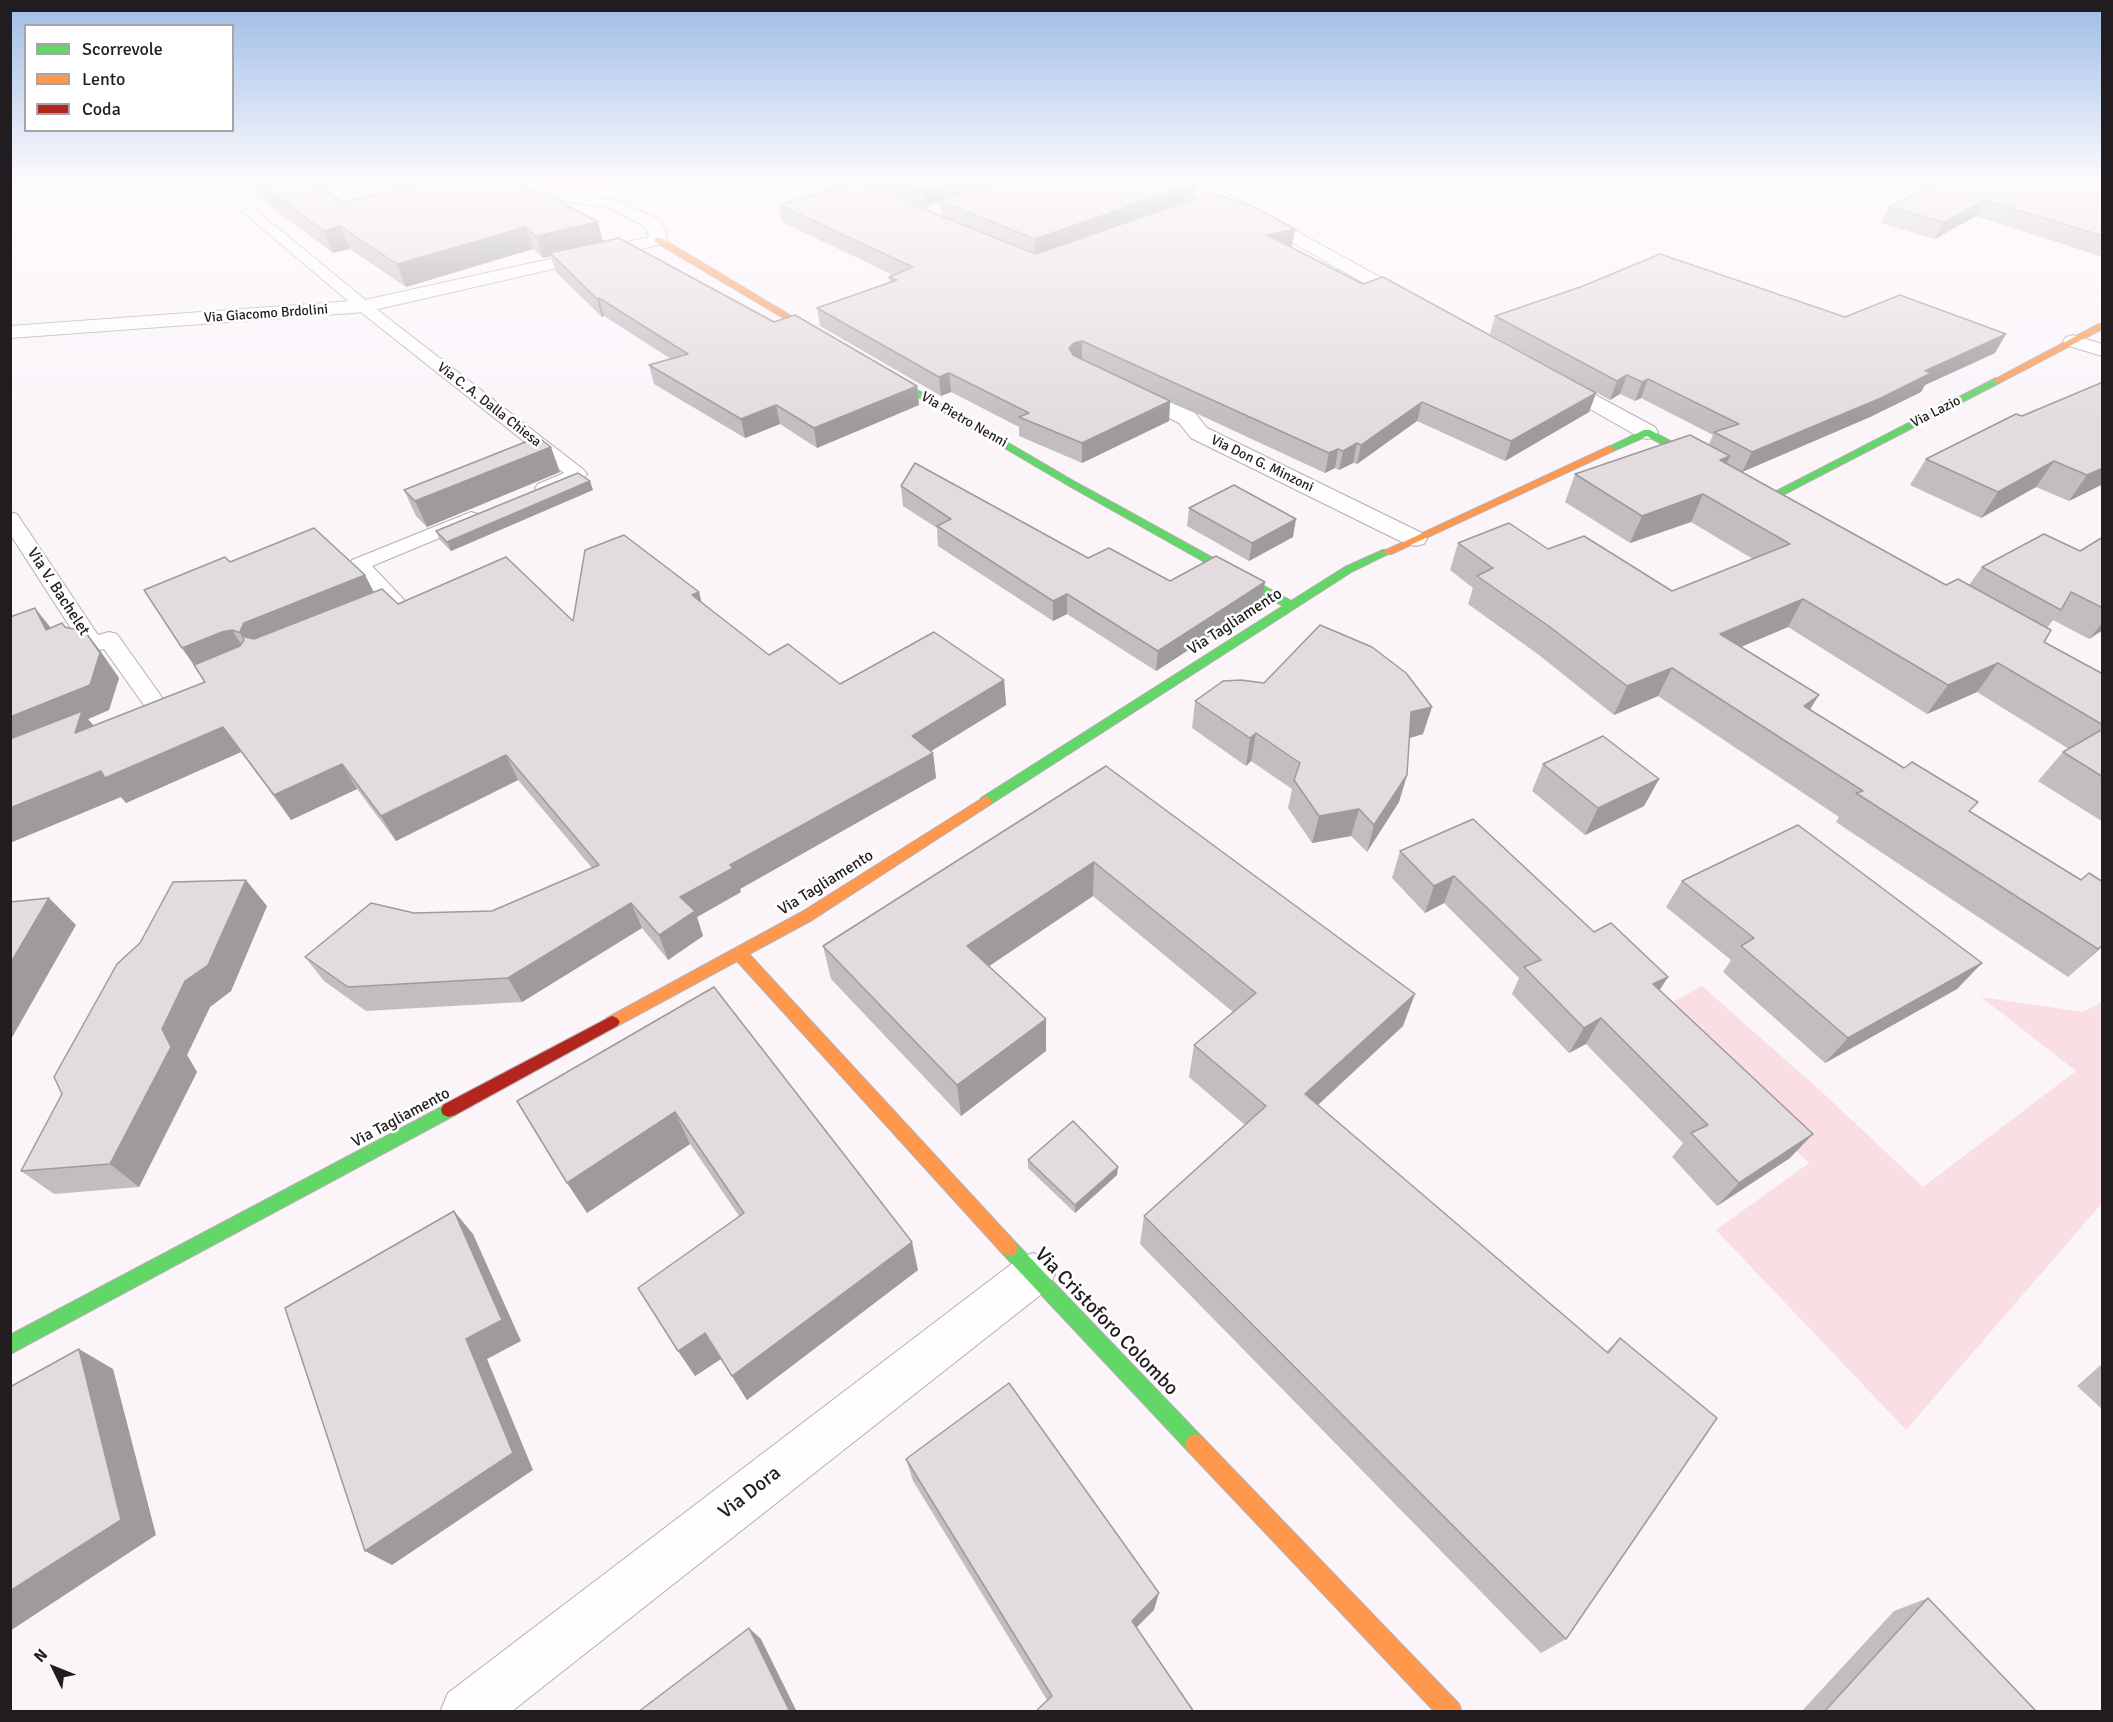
<!DOCTYPE html>
<style>
body{margin:0}
#map{position:relative;width:2113px;height:1722px;overflow:hidden;background:#fbf5fa;font-family:Signika,sans-serif}
canvas{display:block}
.frame{position:absolute;inset:0;border:12px solid #211c20;pointer-events:none}
.legend{position:absolute;left:24px;top:24px;width:210px;height:108px;box-sizing:border-box;background:#fff;border:2px solid #a6a4a6;margin:0;padding:8px 10px;list-style:none;font-size:18px;color:#211c20}
.legend li{display:flex;align-items:center;gap:12px;height:30px}
.legend b{width:30px;border:2px solid #a6a4a6}
.north{position:absolute;left:24px;top:1638px;width:60px;height:60px;-webkit-text-stroke:4px #fff;paint-order:stroke;rotate:313deg;font-size:16px;font-weight:700;line-height:24px;text-align:center;color:#211c20}
.north::after{content:'';display:block;margin:auto;width:21px;height:27px;background:#211c20;clip-path:polygon(50% 0,100% 100%,50% 72%,0 100%)}
</style>
<div id="map">
<canvas width="2113" height="1722"></canvas>
<div class="frame"></div>
<ul class="legend">
<li><b style="height:8px;background:#63d668"></b>Scorrevole</li>
<li><b style="height:8px;background:#ff974d"></b>Lento</li>
<li><b style="height:8px;background:#b3261e"></b>Coda</li>
</ul>
<div class="north">N</div>
</div>
<script>
const ctx = document.querySelector('canvas').getContext('2d');
ctx.lineJoin = 'round';
function paint(path, color) { ctx.fillStyle = color; ctx.fill(path, 'evenodd'); }
const poly = rows => new Path2D(rows.map(r => 'M' + r).join(''));
function trace(path, color, width, dash) { ctx.strokeStyle = color; ctx.lineWidth = width; ctx.lineCap = dash ? 'butt' : 'round'; ctx.setLineDash(dash || []); ctx.stroke(path); }
function drawText(font, color, halo, rows, align = 'center') {
  ctx.font = font + ' Signika,sans-serif'; ctx.lineWidth = 5; ctx.setLineDash([]); ctx.textBaseline = 'middle'; ctx.strokeStyle = halo; ctx.fillStyle = color; for (const [text, x, y, turn = 0] of rows) {
    ctx.save(); ctx.translate(x, y); ctx.rotate((+turn || 0) * Math.PI / 180); ctx.textAlign = isNaN(turn) ? turn : align; if (halo) ctx.strokeText(text, 0, 0); ctx.fillText(text, 0, 0); ctx.restore();
  }
}
paint(poly([
 [533,179,639,179,581,193,561,193],
 [1702,986,1823,1093,1923,1187,2076,1071,1981,997,2083,1012,2102,1002,2102,1203,1906,1430,1716,1230,1809,1163,1651,1014]
]), '#f9dee3');
const lane = poly([
 [204,179,218,179,379,311,584,470,587,474,584,478,552,492,538,492,535,488,538,484,564,473,367,317,204,179],
 [10,512,17,514,98,635,109,632,117,634,166,703,162,708,154,711,146,708,104,649,93,652,85,650,10,534,10,512],
 [471,512,478,514,481,518,478,522,372,566,407,603,404,608,381,617,373,619,365,617,362,612,365,607,382,601,352,568,349,564,352,560,471,512]
]);
const street = poly([
 [506,179,527,179,546,189,619,201,659,220,665,229,667,240,664,244,658,245,365,312,10,338,10,326,365,300,649,237,646,227,609,208,536,196,506,179],
 [832,179,853,179,898,200,900,203,898,206,886,206,834,182,832,179],
 [1016,179,1040,179,1038,182,940,215,934,216,926,211,928,207,1016,179],
 [1181,179,1201,179,1418,298,1420,302,1418,306,1404,306,1181,179],
 [2073,335,2102,344,2102,356,2066,345,2063,341,2066,337,2073,335],
 [1553,374,1560,376,1655,427,1658,432,1655,437,1647,439,1639,437,1546,384,1543,380,1546,376,1553,374],
 [1130,385,1195,413,1207,428,1424,534,1427,539,1424,544,1415,546,1406,544,1191,438,1179,423,1123,395,1119,391,1123,387,1130,385],
 [1033,1253,1048,1259,1055,1274,1048,1289,511,1712,440,1712,448,1693,1018,1259,1033,1253]
]);
const fast = poly([
 [878,367,1077,483,1291,601,1345,567,1383,550,1391,550,1392,552,1353,571,991,804,981,804,980,801,981,798,1283,606,1071,487,875,372,874,370,878,367],
 [1996,378,2000,381,1999,383,1769,502,1647,436,1613,451,1605,449,1644,430,1650,430,1769,495,1996,378],
 [449,1103,455,1105,457,1110,455,1115,10,1354,10,1335,449,1103],
 [1009,1240,1015,1242,1202,1437,1205,1444,1202,1451,1195,1454,1188,1451,1003,1254,1000,1248,1003,1242,1009,1240]
]);
const slow = poly([
 [655,238,661,238,833,341,826,343,655,242,655,238],
 [2099,324,2102,324,2102,329,1999,383,1992,381,2099,324],
 [1610,446,1613,447,1613,451,1391,554,1383,554,1382,552,1610,446],
 [986,796,992,801,991,804,812,920,749,954,1015,1242,1018,1248,1015,1254,1009,1256,1003,1254,737,961,617,1026,612,1028,607,1026,604,1022,607,1018,802,912,986,796],
 [1195,1434,1202,1437,1459,1704,1462,1712,1435,1712,1188,1451,1185,1444,1188,1437,1195,1434]
]);
const jam = poly([
 [612,1016,617,1018,620,1022,617,1026,455,1115,449,1117,443,1115,441,1110,443,1105,612,1016]
]);
trace(lane, '#b4afb3', 2);
trace(street, '#b4afb3', 2);
trace(fast, '#b4afb3', 2);
trace(slow, '#b4afb3', 2);
trace(jam, '#b4afb3', 2);
paint(lane, '#fefefe');
paint(street, '#fefefe');
paint(fast, '#63d668');
paint(slow, '#ff974d');
paint(jam, '#b3261e');
paint(poly([
 [24,179,64,179,32,187],
 [248,179,307,179,342,202,441,179,603,241,774,322,917,386,919,405,817,448,780,424,745,438,654,384,649,365,671,359,604,316,602,317,555,271,551,256,543,258,533,249,406,287,350,249,333,253,256,196],
 [883,179,1191,179,1195,196,1186,200,1185,201,1295,229,1292,246,1290,246,1363,284,1596,393,1589,412,1505,461,1417,421,1357,464,1353,463,1339,470,1335,468,1325,473,1133,384,1170,401,1169,421,1082,463,1019,436,1019,427,951,392,941,396,820,326,817,308,889,283,889,277,893,275,782,222,779,205,908,203,941,216,940,201,927,205,925,209,884,190],
 [1892,179,2103,179,2103,257,1976,216,1935,239,1881,223,1889,207,1923,189],
 [1495,316,1845,317,1995,353,1925,385,1921,392,1870,417,1742,472,1726,463,1946,585,1969,585,1982,567,2080,551,2103,537,2103,630,2089,639,2053,620,2047,628,2044,642,2103,674,2103,822,2038,781,2063,752,2069,749,1977,692,1927,714,1788,627,1741,647,1810,710,1970,812,2103,946,2068,977,1836,822,1839,817,1658,696,1614,715,1539,655,1468,604,1473,588,1450,570,1458,543,1548,549,1672,591,1753,559,1691,522,1630,543,1565,502,1575,474,1709,444,1713,435,1641,398,1635,401,1620,394,1610,400,1490,334],
 [2103,382,2103,484,2069,501,2036,487,1981,518,1910,485,1926,459],
 [560,472,427,527,416,516,404,490],
 [901,486,1088,558,1170,581,1261,603,1156,671,1067,614,1053,621,938,546,937,528,903,506],
 [593,490,451,551,440,540,436,531],
 [1189,508,1293,537,1249,561,1187,526],
 [230,562,374,592,398,604,573,621,699,592,701,602,769,655,840,684,1004,680,1006,705,931,751,933,753,936,778,740,889,741,892,697,917,703,936,668,960,642,928,522,1002,366,1011,324,981,305,957,414,913,492,911,592,868,518,780,396,841,357,789,291,820,241,752,126,803,121,797,51,628,65,627,73,629,82,627,101,652,119,678,109,710,88,719,94,726,205,682,182,648],
 [1195,701,1423,734,1409,738,1407,775,1399,802,1367,852,1351,836,1312,843,1288,808,1292,789,1251,761,1246,766,1192,728],
 [1543,764,1659,779,1644,806,1585,835,1532,791],
 [1106,766,1403,1026,1318,1105,1606,1352,1620,1338,1566,1639,1541,1653,1140,1244,1144,1216,1245,1125,1189,1077,1194,1045,1233,1012,1093,896,989,966,1046,1051,961,1116,831,979,823,946],
 [1400,851,1594,932,1668,977,1659,991,1790,1158,1717,1206,1672,1157,1683,1143,1586,1044,1569,1053,1512,994,1519,978,1444,903,1425,913,1392,878],
 [1682,881,1982,963,1957,989,1825,1063,1723,972,1731,960,1666,907],
 [267,906,231,991,210,1007,187,1055,197,1072,139,1187,54,1194,21,1171],
 [714,987,918,1270,747,1400,721,1359,695,1376,739,1216,690,1144,587,1213],
 [1028,1160,1117,1175,1075,1213,1028,1168],
 [2103,1363,2103,1410,2077,1386],
 [906,1459,1154,1610,1047,1700,913,1481],
 [1928,1598,2037,1712,1801,1712,1894,1611]
]), '#c2bdc1');
paint(poly([
 [28,179,64,179,32,187],
 [959,179,1008,179,927,205,925,209,924,193,926,189],
 [1196,181,1195,196,1186,200,1185,202,1035,256,1035,239],
 [1985,200,1976,216,1935,239,1944,222],
 [598,222,604,245,550,253,551,256,543,258,536,236],
 [340,226,350,249,333,253,324,231],
 [526,227,533,249,406,287,397,264],
 [1295,229,1292,246,1265,252,1267,235],
 [599,298,604,316,602,317,597,299],
 [2006,334,1995,353,1925,385,1921,392,1870,417,1742,472,1752,452,1925,371],
 [1082,341,1082,360,1073,362,1069,348,1074,343],
 [949,373,951,392,941,396,939,377],
 [1627,375,1620,394,1610,400,1617,381],
 [1648,379,1641,398,1635,401,1642,382],
 [917,386,919,405,817,448,814,428],
 [1596,393,1589,412,1505,461,1511,441],
 [1170,401,1169,421,1082,463,1082,443],
 [1422,402,1417,421,1357,464,1361,445],
 [776,405,780,424,745,438,741,419],
 [1357,443,1353,463,1339,470,1343,451],
 [551,447,560,472,427,527,415,501],
 [1338,449,1335,468,1325,473,1329,453],
 [1730,456,1717,483,1720,460],
 [2054,461,2036,487,1981,518,1998,492],
 [2103,468,2103,484,2069,501,2087,475],
 [590,481,593,490,451,551,447,542],
 [1703,494,1691,522,1630,543,1642,516],
 [1296,519,1293,537,1249,561,1252,543],
 [365,575,378,600,256,656,240,631,244,623],
 [1265,582,1261,603,1156,671,1158,651],
 [699,592,705,617,692,595],
 [1067,594,1067,614,1053,621,1053,601],
 [1803,599,1788,627,1705,662,1720,634],
 [35,608,55,633,46,630],
 [2103,622,2103,630,2089,639],
 [82,627,101,652,119,678,109,710,88,719,102,736,10,751,10,717],
 [232,630,248,655,200,673,182,648,222,632],
 [1998,663,1977,692,1927,714,1948,685],
 [1672,668,1658,696,1614,715,1627,686],
 [1004,680,1006,705,915,761,912,736],
 [1819,695,1801,724,1804,706],
 [1432,707,1423,734,1403,740,1411,712],
 [223,727,241,752,126,803,121,797,10,843,10,808,101,771],
 [1256,733,1251,761,1246,766,1250,738],
 [933,753,936,778,740,889,741,892,697,917,703,936,668,960,659,935,680,897,730,865],
 [506,755,518,780,396,841,381,816],
 [342,764,357,789,291,820,274,795],
 [1407,775,1399,802,1367,852,1374,825],
 [1659,779,1644,806,1585,835,1598,808],
 [1359,809,1351,836,1312,843,1319,816],
 [1094,862,1093,896,970,979,967,946],
 [1454,876,1444,903,1425,913,1434,886],
 [246,880,267,906,231,991,210,1007,187,1055,197,1072,139,1187,110,1164,162,1029,185,981],
 [49,898,76,925,10,1041,10,964],
 [631,903,642,928,522,1002,508,978],
 [2103,945,2103,946,2068,977],
 [1982,963,1957,989,1825,1063,1848,1038],
 [1668,977,1651,1003,1653,984],
 [1415,994,1403,1026,1296,1125,1305,1094],
 [1601,1018,1586,1044,1569,1053,1584,1028],
 [1046,1019,1046,1051,961,1116,957,1085],
 [675,1112,690,1144,587,1213,567,1183],
 [1813,1134,1790,1158,1717,1206,1739,1183],
 [1118,1167,1117,1175,1075,1213,1075,1205],
 [454,1211,473,1234,521,1341,487,1359,533,1470,392,1565,365,1551,466,1339],
 [912,1242,918,1270,747,1400,732,1376],
 [705,1333,721,1359,695,1376,678,1351],
 [79,1349,113,1369,156,1535,10,1631,10,1591],
 [1159,1593,1154,1610,1128,1636,1132,1621],
 [749,1628,761,1639,797,1712,790,1712]
]), '#9e9a9d');
const building = poly([
 [252,179,307,179,342,202,441,179,512,179,537,193,542,192,598,222,536,236,526,227,397,264,340,226,324,231,252,179],
 [892,179,959,179,926,189,924,193,892,179],
 [1007,179,1191,179,1196,181,1185,186,1187,186,1035,239,940,201,1007,179],
 [1942,179,2103,179,2103,236,1985,200,1944,222,1889,207,1942,179],
 [859,181,908,203,1036,254,1211,193,1252,206,1295,229,1267,235,1363,284,1383,277,1596,393,1511,441,1422,402,1361,445,1357,443,1343,451,1338,449,1329,453,1082,341,1074,343,1069,348,1073,355,1170,401,1082,443,1019,417,1029,413,949,373,939,377,817,308,897,280,889,277,913,267,779,205,859,181],
 [619,238,774,322,795,315,917,386,814,428,776,405,741,419,649,365,688,354,599,298,597,299,550,253,619,238],
 [1660,254,1845,317,1900,295,2006,334,1925,371,1931,373,1881,398,1752,452,1714,432,1739,424,1648,379,1642,382,1627,375,1617,381,1495,316,1583,286,1660,254],
 [2103,382,2103,468,2087,475,2054,461,1998,492,1926,459,2016,414,2022,416,2103,382],
 [1690,435,1730,456,1720,460,1946,585,1958,579,2051,630,2044,642,2103,674,2103,725,1998,663,1948,685,1803,599,1720,634,1819,695,1804,706,1904,768,1912,762,1978,802,1969,811,2081,880,2089,873,2103,882,2103,945,2098,949,1856,793,1863,791,1672,668,1627,686,1550,627,1477,576,1493,568,1458,543,1509,523,1548,549,1584,536,1672,591,1790,544,1703,494,1642,516,1575,474,1690,435],
 [538,437,551,447,415,501,404,490,538,437],
 [915,463,1088,558,1109,548,1170,581,1216,556,1265,582,1158,651,1067,594,1053,601,937,526,951,519,901,486,915,463],
 [578,473,590,481,447,542,436,531,578,473],
 [1234,485,1296,519,1252,543,1189,508,1234,485],
 [314,528,365,575,244,623,240,631,245,637,254,639,382,589,398,604,506,557,573,621,585,550,624,535,699,592,692,595,769,655,788,644,840,684,934,632,1004,680,912,736,933,753,730,865,733,868,680,897,695,911,659,935,631,903,508,978,348,987,305,957,371,903,414,913,492,911,599,865,506,755,381,816,342,764,274,795,223,727,105,778,101,771,10,808,10,739,82,711,75,733,205,682,194,665,240,646,244,640,241,633,232,630,222,632,182,648,144,590,225,557,230,562,314,528],
 [2044,534,2080,551,2103,537,2103,608,2071,592,2061,610,1982,567,2044,534],
 [35,608,46,630,62,623,65,627,73,629,82,627,100,653,90,685,10,717,10,617,35,608],
 [1320,625,1372,647,1406,673,1432,707,1411,712,1407,775,1374,825,1359,809,1319,816,1294,780,1300,763,1256,733,1250,738,1195,701,1223,681,1241,680,1264,683,1320,625],
 [2103,729,2103,777,2063,752,2103,729],
 [1603,736,1659,779,1598,808,1543,764,1603,736],
 [1106,766,1415,994,1305,1094,1608,1353,1620,1338,1717,1418,1566,1639,1144,1216,1266,1106,1194,1045,1256,993,1094,862,967,946,1046,1019,957,1085,823,946,1106,766],
 [1473,819,1594,932,1611,923,1668,977,1653,984,1813,1134,1739,1183,1691,1133,1708,1125,1601,1018,1584,1028,1524,967,1541,960,1454,876,1434,886,1400,851,1473,819],
 [1798,825,1982,963,1848,1038,1741,946,1754,938,1682,881,1798,825],
 [246,880,208,965,185,981,162,1029,171,1047,110,1164,21,1171,62,1094,54,1077,117,964,140,943,173,882,246,880],
 [49,898,10,964,10,902,49,898],
 [714,987,912,1242,732,1376,705,1333,678,1351,638,1288,744,1213,675,1112,567,1183,517,1101,714,987],
 [1073,1121,1118,1167,1075,1205,1028,1160,1073,1121],
 [454,1211,502,1320,466,1339,513,1453,365,1551,285,1308,454,1211],
 [79,1349,121,1520,10,1591,10,1387,79,1349],
 [1009,1383,1159,1593,1132,1621,1194,1712,1035,1712,1052,1696,906,1459,1009,1383],
 [1928,1598,2037,1712,1824,1712,1928,1598],
 [749,1628,790,1712,638,1712,749,1628]
]);
paint(building, '#e2dce0');
trace(building, '#9e9a9d', 1.5);
const sky = ctx.createLinearGradient(0, 0, 0, 420);
sky.addColorStop(0, '#9dbce6');
sky.addColorStop(0.43, '#fdfafd');
sky.addColorStop(1, '#fdfafd00');
ctx.fillStyle = sky;
ctx.fillRect(0, 0, 2113, 420);
drawText('14px', '#211c20', '#fff', [
 ["Via Giacomo Brdolini",266,314,-4],
 ["Via C. A. Dalla Chiesa",489,405,38],
 ["Via Lazio",1936,412,-27],
 ["Via Pietro Nenni",964,420,30],
 ["Via Don G. Minzoni",1262,464,26]
]);
drawText('16px', '#211c20', '#fff', [
 ["Via V. Bachelet",58,592,57],
 ["Via Tagliamento",1235,622,-33],
 ["Via Tagliamento",826,883,-32],
 ["Via Tagliamento",401,1118,-28]
]);
drawText('20px', '#211c20', '#fff', [
 ["Via Cristoforo Colombo",1106,1322,46],
 ["Via Dora",750,1493,-38]
]);
</script>
